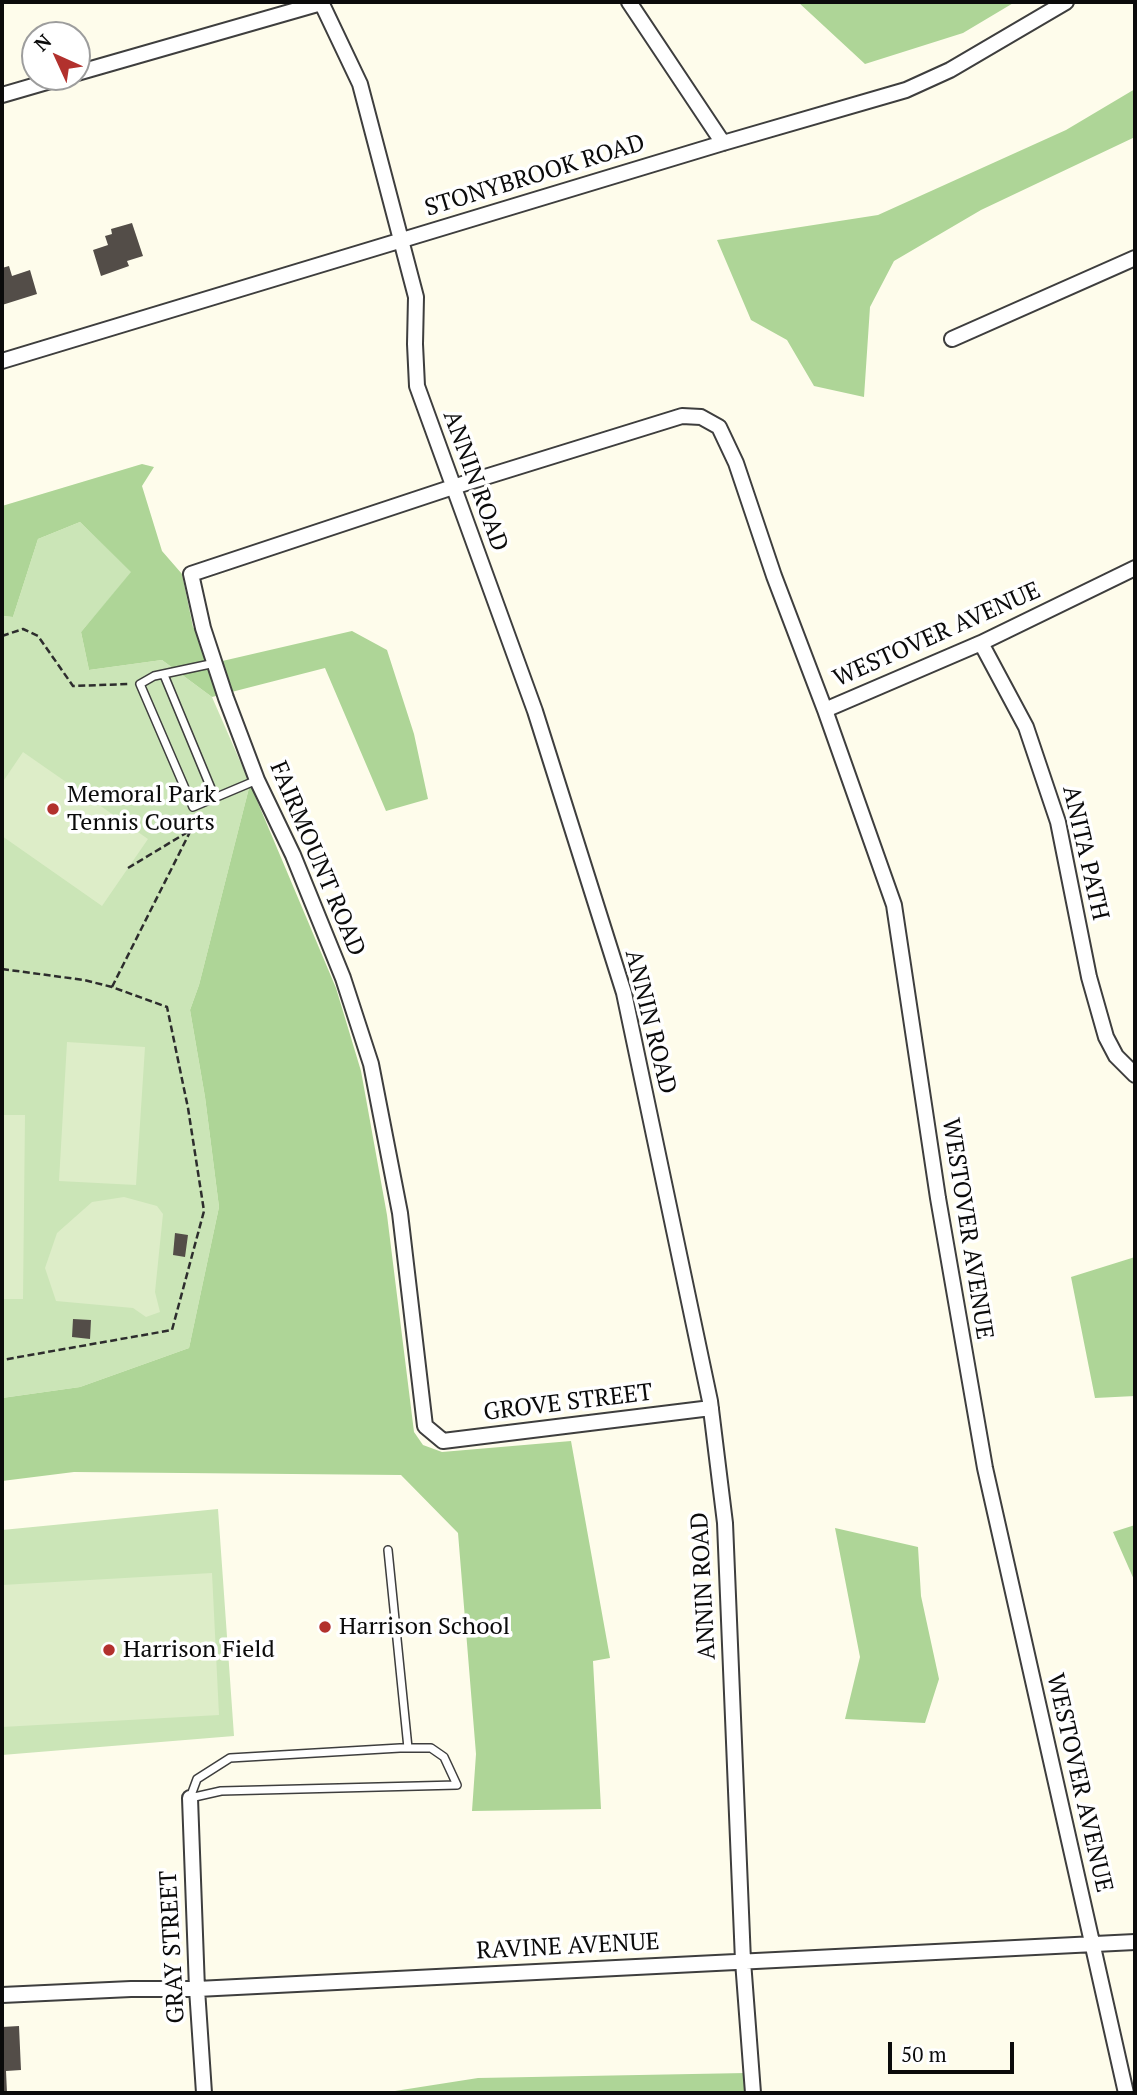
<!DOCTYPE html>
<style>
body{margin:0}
#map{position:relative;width:1137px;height:2095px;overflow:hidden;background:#fefceb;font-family:"PT Serif",serif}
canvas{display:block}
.frame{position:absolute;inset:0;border:4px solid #0b0b0b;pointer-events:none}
.north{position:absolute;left:21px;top:21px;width:70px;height:70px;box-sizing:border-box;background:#fff;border:2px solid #9d9d9d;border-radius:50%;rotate:315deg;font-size:19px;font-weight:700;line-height:28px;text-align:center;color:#0b0b0b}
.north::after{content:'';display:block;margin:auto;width:24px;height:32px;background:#b2312d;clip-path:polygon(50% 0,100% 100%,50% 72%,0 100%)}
.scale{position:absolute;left:888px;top:2042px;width:126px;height:32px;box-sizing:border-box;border:4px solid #0b0b0b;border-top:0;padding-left:9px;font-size:21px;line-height:24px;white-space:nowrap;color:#0b0b0b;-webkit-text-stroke:5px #fff;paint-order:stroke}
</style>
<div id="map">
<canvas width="1137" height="2095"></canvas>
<div class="frame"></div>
<div class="north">N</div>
<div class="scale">50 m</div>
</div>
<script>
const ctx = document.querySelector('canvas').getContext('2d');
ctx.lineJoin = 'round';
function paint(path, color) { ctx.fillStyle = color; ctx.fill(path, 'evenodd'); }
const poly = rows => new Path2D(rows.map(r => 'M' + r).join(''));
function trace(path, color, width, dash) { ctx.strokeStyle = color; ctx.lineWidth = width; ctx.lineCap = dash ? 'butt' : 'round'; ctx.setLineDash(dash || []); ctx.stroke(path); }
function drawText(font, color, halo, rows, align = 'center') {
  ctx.font = font + ' "PT Serif",serif'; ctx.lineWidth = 7; ctx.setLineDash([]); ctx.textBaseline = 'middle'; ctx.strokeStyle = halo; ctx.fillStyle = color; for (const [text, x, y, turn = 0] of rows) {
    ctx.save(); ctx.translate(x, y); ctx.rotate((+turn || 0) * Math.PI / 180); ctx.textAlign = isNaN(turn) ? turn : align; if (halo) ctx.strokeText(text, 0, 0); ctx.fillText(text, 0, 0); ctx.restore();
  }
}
paint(poly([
 [80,522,132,572,81,632,89,670,162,660,212,697,250,784,199,985,190,1010,205,1097,219,1207,189,1348,80,1387,2,1398,2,616,13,617,38,539],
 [218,1509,234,1736,2,1755,2,1530]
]), '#cbe5b7');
paint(poly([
 [798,2,1015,2,963,33,865,64],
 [1135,89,1135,137,981,210,894,261,870,307,864,397,814,386,787,340,751,320,717,240,878,215,1066,130],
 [142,464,154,467,142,486,162,551,182,574,193,627,218,662,352,631,387,650,414,734,428,799,386,811,325,668,212,697,162,660,89,670,81,632,131,572,80,522,38,539,13,617,2,616,2,506],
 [250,784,336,988,361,1071,387,1215,414,1432,423,1445,442,1452,571,1441,610,1658,593,1661,601,1809,472,1811,476,1754,458,1533,401,1475,74,1472,2,1481,2,1398,80,1387,189,1348,219,1207,205,1097,190,1010,199,985],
 [1135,1257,1135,1396,1095,1398,1071,1277],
 [1135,1525,1135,1582,1113,1532],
 [835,1528,918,1547,921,1596,939,1679,925,1723,845,1719,860,1657],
 [746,2073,746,2093,394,2093,395,2091,478,2078]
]), '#aed597');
paint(poly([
 [23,752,148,839,102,906,2,836,2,783],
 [67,1042,145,1047,136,1185,59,1181],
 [2,1115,25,1115,23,1299,2,1299],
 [124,1197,157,1206,163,1214,155,1292,160,1312,146,1317,133,1308,56,1301,45,1268,57,1233,92,1202],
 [212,1573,219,1715,2,1727,2,1585]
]), '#ddedc8');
paint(poly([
 [132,223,143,256,127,261,129,266,101,276,93,250,108,245,105,236,112,234,111,229],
 [9,266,12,276,30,270,37,294,2,305,2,268],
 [175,1233,188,1235,185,1257,173,1255],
 [73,1319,91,1320,90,1339,72,1337],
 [19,2026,21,2070,6,2071,7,2093,2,2093,2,2027]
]), '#534d48');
const lane = poly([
 [215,663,154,676,140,684,193,807,257,780],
 [164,675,215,798],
 [388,1550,408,1748],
 [400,1748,431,1748,444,1757,457,1785,221,1791,190,1798,197,1779,230,1758,400,1748]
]);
const street = poly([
 [321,2,360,84,416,297,415,344,417,386,535,711,624,993,710,1401,725,1523,743,1961,753,2093],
 [629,2,723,143],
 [77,73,321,3],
 [2,95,64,77],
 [952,339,1135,258],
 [2,361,723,143,906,90,950,70,1066,2],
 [981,643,1026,727,1058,822,1089,977,1106,1037,1116,1056,1135,1075],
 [825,710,981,643,1135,568],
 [711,1408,443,1441,425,1426,400,1213,371,1064,343,978,293,855,257,780,226,698,203,628,191,574,453,487,682,416,701,417,719,427,736,463,774,576,825,710,894,905,938,1198,985,1468,1126,2093],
 [190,1798,197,1989,204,2093],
 [2,1995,131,1989,197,1989,1135,1942]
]);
trace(lane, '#3e3e3e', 10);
trace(street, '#3e3e3e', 18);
trace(poly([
 [2,636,23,629,38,636,73,686,129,684],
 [128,868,191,830],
 [2,969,84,980,112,987,167,1007,188,1108,204,1211,172,1330,2,1360],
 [112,987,191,830,192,817]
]), '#2d2d2d', 2.5, [7, 3.5]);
trace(lane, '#fff', 7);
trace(street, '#fff', 14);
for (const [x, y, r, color] of [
 [53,809,7,"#b2312d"],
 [325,1627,7,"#b2312d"],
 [109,1650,7,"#b2312d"]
]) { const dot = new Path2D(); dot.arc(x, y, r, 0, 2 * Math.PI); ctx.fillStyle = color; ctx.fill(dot); trace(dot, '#fff', 2.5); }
drawText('24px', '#0b0b0b', '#fff', [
 ["STONYBROOK ROAD",535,176,-17],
 ["ANNIN ROAD",475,481,70],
 ["WESTOVER AVENUE",937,635,-24],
 ["ANITA PATH",1085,853,77],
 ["FAIRMOUNT ROAD",317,859,67],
 ["ANNIN ROAD",650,1022,76],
 ["WESTOVER AVENUE",967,1229,81],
 ["GROVE STREET",568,1403,-7],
 ["ANNIN ROAD",704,1586,-93],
 ["WESTOVER AVENUE",1079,1783,77],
 ["GRAY STREET",173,1947,-93],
 ["RAVINE AVENUE",568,1947,-3]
]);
drawText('24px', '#0b0b0b', '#fff', [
 ["Memoral Park",67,795],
 ["Tennis Courts",67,823],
 ["Harrison School",339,1627],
 ["Harrison Field",123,1650]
], 'left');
</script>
